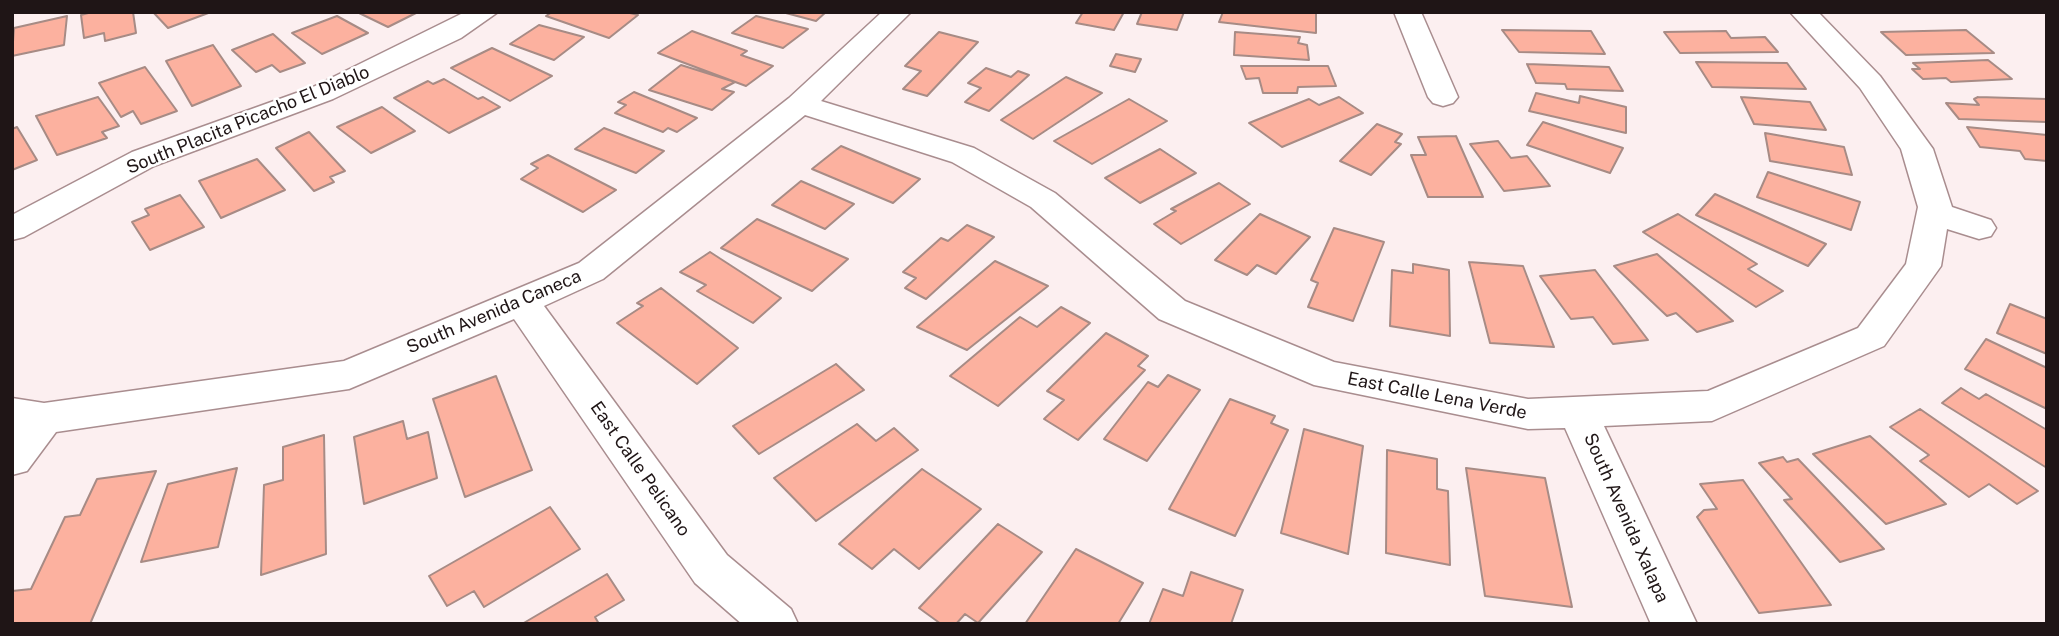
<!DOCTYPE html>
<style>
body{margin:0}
#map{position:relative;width:2059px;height:636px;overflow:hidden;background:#fceff0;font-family:"Public Sans",sans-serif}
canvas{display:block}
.frame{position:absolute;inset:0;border:14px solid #1f1516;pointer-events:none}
</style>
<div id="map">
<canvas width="2059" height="636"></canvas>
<div class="frame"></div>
</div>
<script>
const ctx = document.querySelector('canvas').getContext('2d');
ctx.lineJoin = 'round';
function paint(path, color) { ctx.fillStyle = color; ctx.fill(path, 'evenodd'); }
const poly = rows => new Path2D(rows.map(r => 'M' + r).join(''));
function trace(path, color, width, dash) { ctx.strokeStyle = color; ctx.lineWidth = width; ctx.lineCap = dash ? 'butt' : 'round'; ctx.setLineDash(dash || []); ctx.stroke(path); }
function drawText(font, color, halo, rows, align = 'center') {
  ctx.font = font + ' "Public Sans",sans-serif'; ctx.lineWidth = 5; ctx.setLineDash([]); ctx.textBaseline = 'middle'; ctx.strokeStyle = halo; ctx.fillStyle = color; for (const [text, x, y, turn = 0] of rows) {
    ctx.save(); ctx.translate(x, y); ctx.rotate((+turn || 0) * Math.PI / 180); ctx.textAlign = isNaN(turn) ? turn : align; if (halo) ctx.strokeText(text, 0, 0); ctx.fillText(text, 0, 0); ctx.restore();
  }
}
const building = poly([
 [92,12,133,12,136,33,105,41,104,33,84,38,81,15,92,12],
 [153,12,211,12,168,28,153,12],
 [357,12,418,12,388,27,357,12],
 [552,12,626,12,638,15,609,38,546,16,552,12],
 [782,12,826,12,816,21,782,12],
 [1083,12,1124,12,1114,30,1076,23,1083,12],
 [1142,12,1184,12,1177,30,1137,24,1142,12],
 [1223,12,1316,12,1316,33,1219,22,1223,12],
 [67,16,64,45,12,56,14,28,67,16],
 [337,16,368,33,322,54,292,33,337,16],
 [756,16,808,29,783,48,732,33,756,16],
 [539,25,584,37,554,60,510,44,539,25],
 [1502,30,1591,31,1605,54,1519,52,1502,30],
 [1966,30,1994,53,1906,55,1881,32,1966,30],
 [692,31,747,51,741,55,773,66,746,86,658,53,692,31],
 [1726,31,1731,38,1765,37,1778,52,1680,53,1664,32,1726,31],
 [939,32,978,42,927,96,903,89,921,71,905,66,939,32],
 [1235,32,1300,37,1298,43,1307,45,1309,60,1234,55,1235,32],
 [273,34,305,63,280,72,272,65,256,72,232,50,273,34],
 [213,45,241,86,192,106,166,61,213,45],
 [492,48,552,76,510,101,451,68,492,48],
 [1116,54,1141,59,1135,72,1110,66,1116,54],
 [1988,60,2012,79,1951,82,1946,78,1923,79,1912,69,1920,69,1913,63,1988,60],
 [1696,62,1787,63,1806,89,1712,87,1696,62],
 [1527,64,1609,67,1623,91,1567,89,1565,84,1536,83,1527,64],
 [681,65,735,82,722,89,734,92,712,110,649,90,681,65],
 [1241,66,1328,66,1336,86,1298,87,1297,93,1263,93,1259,78,1246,79,1241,66],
 [145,67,177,111,141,124,133,111,121,117,99,83,145,67],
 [986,68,1011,77,1018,71,1029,75,989,111,965,102,981,88,968,83,986,68],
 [1066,77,1102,93,1033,139,1001,120,1066,77],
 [444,79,478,99,483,97,500,107,449,133,394,98,428,81,433,84,444,79],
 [634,92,697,118,677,132,668,128,663,132,615,113,626,105,618,102,634,92],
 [1536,93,1579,103,1580,96,1626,107,1626,133,1529,111,1536,93],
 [98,97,119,126,102,132,107,138,57,155,36,116,98,97],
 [1339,97,1363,113,1282,147,1249,123,1309,99,1319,105,1339,97],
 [1741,97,1810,102,1826,130,1754,124,1741,97],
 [1978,97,2047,99,2047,122,1959,119,1946,103,1979,105,1974,99,1978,97],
 [1129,99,1167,121,1092,164,1054,141,1129,99],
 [382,107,415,131,371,153,337,127,382,107],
 [1543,122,1623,148,1610,173,1527,145,1543,122],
 [1377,124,1402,134,1395,142,1401,144,1371,175,1340,161,1377,124],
 [17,127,37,160,12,170,12,129,17,127],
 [1967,127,2047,135,2047,161,2025,159,2020,151,1980,147,1967,127],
 [604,128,664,151,636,173,575,149,604,128],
 [309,132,345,171,330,177,334,182,314,191,276,148,309,132],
 [1765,133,1844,147,1852,175,1770,161,1765,133],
 [1456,136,1483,197,1428,197,1411,155,1426,155,1418,137,1456,136],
 [1498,141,1511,158,1527,156,1550,186,1504,191,1470,144,1498,141],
 [841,146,920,179,893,203,812,169,841,146],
 [1160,149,1196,173,1140,203,1105,178,1160,149],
 [548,155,616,190,583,212,521,179,538,168,531,164,548,155],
 [257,159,285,190,221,218,199,181,257,159],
 [1768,172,1860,202,1851,230,1757,197,1768,172],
 [801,181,854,204,825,229,772,205,801,181],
 [1219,183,1250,204,1181,244,1154,224,1176,211,1171,209,1219,183],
 [1715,194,1826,244,1808,266,1696,215,1715,194],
 [180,195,204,227,150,250,132,222,149,215,145,209,180,195],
 [1260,214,1310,237,1276,274,1257,265,1247,275,1215,260,1260,214],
 [1678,214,1757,264,1748,269,1783,291,1756,307,1643,232,1678,214],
 [757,219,848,259,812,291,721,248,757,219],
 [967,225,994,237,926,299,905,288,916,278,903,272,941,238,948,241,967,225],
 [1334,228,1384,242,1353,321,1308,307,1318,283,1311,280,1334,228],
 [710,252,781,298,753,323,697,291,706,285,680,272,710,252],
 [1657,254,1733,321,1697,332,1676,313,1667,316,1614,266,1657,254],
 [995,261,1048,286,967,350,917,327,995,261],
 [1469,262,1523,266,1554,347,1490,343,1469,262],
 [1413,264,1449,270,1450,336,1390,326,1392,270,1413,273,1413,264],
 [1595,270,1648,340,1613,344,1593,317,1571,319,1540,276,1595,270],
 [661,288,738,348,697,384,617,323,643,306,637,303,661,288],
 [2010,304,2047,319,2047,354,1997,333,2010,304],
 [1061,307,1090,323,998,406,950,376,1020,317,1037,327,1061,307],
 [1106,333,1148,356,1138,366,1145,370,1078,440,1044,419,1064,400,1047,391,1106,333],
 [1986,339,2047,368,2047,409,1965,369,1986,339],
 [836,364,864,390,759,454,733,426,836,364],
 [1168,375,1200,390,1147,461,1104,439,1148,382,1158,387,1168,375],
 [496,376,532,470,465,497,433,399,496,376],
 [1961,388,1979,399,1986,394,2047,430,2047,468,1942,403,1961,388],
 [1230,399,1275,416,1271,423,1288,430,1235,536,1169,509,1230,399],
 [1920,409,2038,491,2017,504,1989,484,1969,497,1920,461,1929,455,1890,427,1920,409],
 [403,421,407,439,428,432,437,478,364,504,354,437,403,421],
 [857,424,876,441,894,428,918,450,816,521,774,478,857,424],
 [1304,429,1363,446,1348,554,1281,533,1304,429],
 [324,435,326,554,261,575,264,485,283,480,283,447,324,435],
 [1870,436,1946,504,1886,524,1813,454,1870,436],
 [1387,450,1437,459,1437,489,1448,491,1450,565,1386,553,1387,450],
 [1783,457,1787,462,1798,459,1884,549,1840,562,1784,500,1792,499,1759,463,1783,457],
 [237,468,218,547,141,562,168,484,237,468],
 [1466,468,1545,478,1572,607,1485,596,1466,468],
 [922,469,981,509,919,569,894,549,872,569,839,544,922,469],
 [156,471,90,624,12,624,12,591,31,589,65,517,80,515,97,479,156,471],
 [1743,480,1831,605,1759,613,1697,517,1704,510,1717,509,1700,484,1743,480],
 [550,507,580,549,484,607,474,591,447,606,429,576,550,507],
 [998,524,1042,552,978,623,965,614,956,624,941,624,919,608,998,524],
 [1076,549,1143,583,1118,624,1025,624,1076,549],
 [1191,572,1243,590,1231,624,1149,624,1163,589,1183,596,1191,572],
 [607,574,624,600,595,617,599,624,522,624,607,574]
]);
paint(building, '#fcb19f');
trace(building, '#a78b85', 2);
const street = poly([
 [465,12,498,12,461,38,333,99,154,166,24,237,12,240,12,215,132,152,313,87,465,12],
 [882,12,911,12,821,101,974,148,1055,193,1185,301,1334,362,1528,399,1708,391,1858,328,1906,264,1918,207,1901,149,1860,88,1790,12,1818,12,1880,76,1933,149,1952,207,1991,220,1996,228,1991,236,1979,239,1947,229,1941,266,1884,346,1712,421,1604,426,1697,624,1651,624,1565,428,1528,429,1314,385,1159,319,1031,207,952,162,805,115,603,279,544,306,727,555,791,609,798,624,742,624,695,583,514,319,349,389,56,432,27,471,12,475,12,398,44,403,344,361,579,263,789,98,882,12],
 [1394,12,1421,12,1458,97,1453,103,1443,106,1433,103,1428,97,1394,12]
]);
trace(street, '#a98d8f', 3);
paint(street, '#fff');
drawText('18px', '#1f1516', '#fff', [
 ["South Placita Picacho El Diablo",248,120,-22],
 ["South Avenida Caneca",494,312,-23],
 ["East Calle Lena Verde",1437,396,11],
 ["East Calle Pelicano",640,469,55],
 ["South Avenida Xalapa",1626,518,66]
]);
</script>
